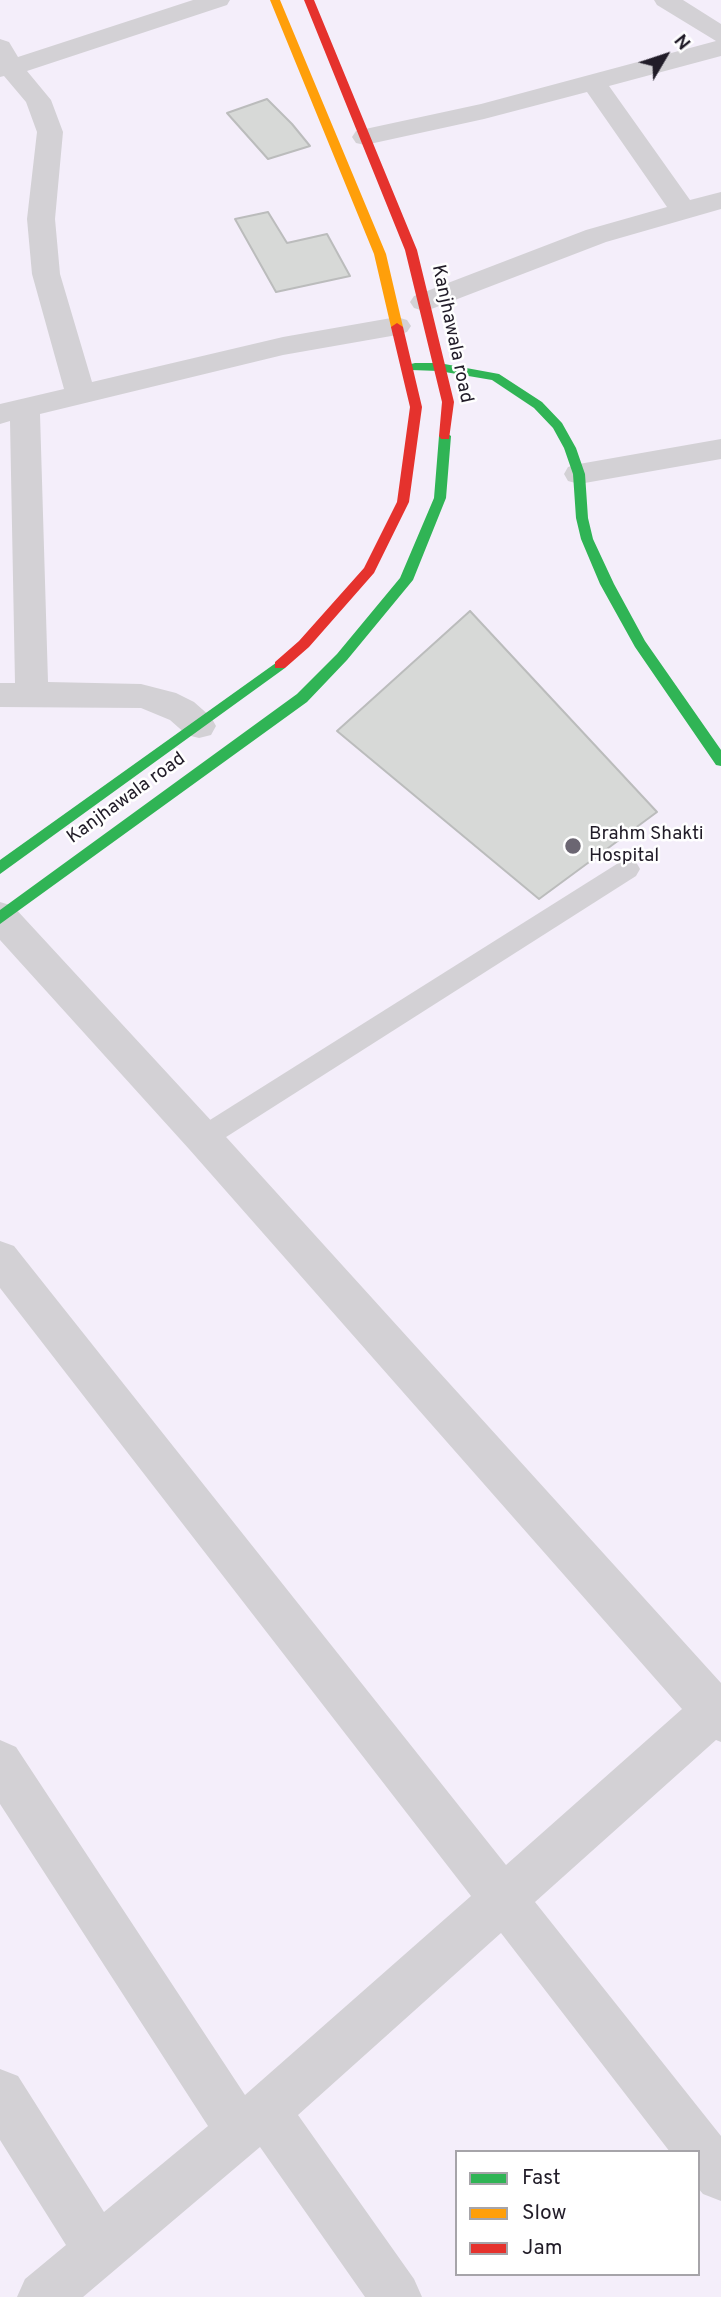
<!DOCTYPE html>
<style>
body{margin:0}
#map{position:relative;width:721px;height:2297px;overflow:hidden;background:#f4eefa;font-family:Overpass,sans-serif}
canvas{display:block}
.legend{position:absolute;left:455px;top:2150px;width:245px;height:126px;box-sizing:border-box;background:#fff;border:2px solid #a6a4a9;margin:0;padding:9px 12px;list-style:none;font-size:21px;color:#211c28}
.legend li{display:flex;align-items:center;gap:14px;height:35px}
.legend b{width:35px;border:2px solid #a6a4a9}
.north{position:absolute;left:630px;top:21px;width:70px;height:70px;-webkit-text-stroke:5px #fff;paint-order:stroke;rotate:51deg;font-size:19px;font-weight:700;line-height:28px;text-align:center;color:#211c28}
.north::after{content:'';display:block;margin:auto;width:24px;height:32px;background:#211c28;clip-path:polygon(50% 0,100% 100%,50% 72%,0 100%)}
</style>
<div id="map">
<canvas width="721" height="2297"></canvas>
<ul class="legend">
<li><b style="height:9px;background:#30b455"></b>Fast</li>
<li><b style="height:9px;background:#ff9f0a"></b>Slow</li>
<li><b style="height:9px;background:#e5322d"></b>Jam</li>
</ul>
<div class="north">N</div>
</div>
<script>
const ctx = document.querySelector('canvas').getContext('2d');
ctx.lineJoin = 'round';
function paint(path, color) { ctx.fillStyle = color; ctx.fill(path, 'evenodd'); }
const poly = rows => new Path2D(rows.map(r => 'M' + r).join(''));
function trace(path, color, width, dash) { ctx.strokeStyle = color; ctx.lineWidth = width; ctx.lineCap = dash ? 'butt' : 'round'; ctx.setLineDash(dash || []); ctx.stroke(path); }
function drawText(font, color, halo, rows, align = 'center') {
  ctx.font = font + ' Overpass,sans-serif'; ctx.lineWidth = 5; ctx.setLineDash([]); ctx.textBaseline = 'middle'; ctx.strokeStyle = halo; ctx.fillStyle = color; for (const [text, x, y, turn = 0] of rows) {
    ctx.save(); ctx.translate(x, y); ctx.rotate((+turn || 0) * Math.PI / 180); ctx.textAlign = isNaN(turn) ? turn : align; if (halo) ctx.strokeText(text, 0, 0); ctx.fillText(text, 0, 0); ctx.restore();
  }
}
const building = poly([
 [267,99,292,124,310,146,268,159,227,113,267,99],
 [268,212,287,243,327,234,350,276,276,292,235,219,268,212],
 [470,611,657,812,539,899,337,731,470,611]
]);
paint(building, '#d7d9d7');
trace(building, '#bbbcbc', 2);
paint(poly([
 [628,860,636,862,640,869,636,876,212,1146,203,1149,194,1146,190,1138,194,1130,620,862,628,860]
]), '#d3d1d5');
paint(poly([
 [193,0,230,0,227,5,27,71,51,100,63,132,55,219,60,274,92,382,283,337,397,317,407,320,411,326,407,332,397,335,283,355,40,414,48,682,141,684,176,693,194,702,211,717,216,726,211,735,199,738,187,735,170,720,141,708,0,707,0,683,15,683,10,421,0,424,0,404,64,389,32,274,27,219,37,132,26,102,4,76,0,77,0,39,9,42,18,57,193,0],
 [654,0,683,0,721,24,721,56,609,86,690,200,721,192,721,209,606,242,434,308,424,311,414,308,410,302,414,296,586,230,667,207,587,92,484,119,365,145,356,143,352,137,356,131,481,104,716,41,657,5,654,0],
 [721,439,721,459,579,484,568,481,564,474,568,467,579,464,721,439],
 [0,902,13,906,217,1127,721,1683,721,1742,716,1740,535,1902,721,2136,721,2201,703,2194,698,2188,698,2152,670,2152,501,1933,298,2115,414,2279,422,2297,365,2297,260,2147,83,2297,17,2297,25,2279,66,2245,0,2140,0,2069,18,2076,104,2212,208,2126,0,1804,0,1740,16,1747,245,2095,471,1896,0,1288,0,1241,14,1246,506,1865,682,1709,189,1149,0,940,0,902]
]), '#d3d1d5');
paint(poly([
 [415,363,439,363,499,374,542,402,562,423,576,448,585,474,588,518,593,539,614,584,645,641,721,750,721,766,716,765,635,647,600,584,581,539,576,518,573,474,564,448,553,428,534,408,492,380,439,371,411,370,411,364,415,363],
 [445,432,451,436,446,498,413,580,347,660,307,702,0,924,0,910,297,694,337,654,400,578,434,498,439,436,445,432],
 [280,660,285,662,285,668,0,874,0,860,280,660]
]), '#30b455');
paint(poly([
 [270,0,280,0,386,254,403,327,401,330,393,330,391,327,374,254,270,0]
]), '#ff9f0a');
paint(poly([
 [304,0,314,0,417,250,454,402,449,439,441,439,439,436,442,402,405,250,304,0],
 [397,323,403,327,422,407,409,502,374,573,309,647,285,668,275,668,275,662,299,641,364,568,397,502,410,407,391,327,397,323]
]), '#e5322d');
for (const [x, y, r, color] of [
 [573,846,9,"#6b6672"]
]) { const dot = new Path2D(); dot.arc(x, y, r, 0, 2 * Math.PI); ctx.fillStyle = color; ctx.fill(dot); trace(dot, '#fff', 2.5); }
drawText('19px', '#211c28', '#fff', [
 ["Kanjhawala road",451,334,78],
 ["Kanjhawala road",127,799,-36]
]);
drawText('19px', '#211c28', '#fff', [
 ["Brahm Shakti",589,835],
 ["Hospital",589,857]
], 'left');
</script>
